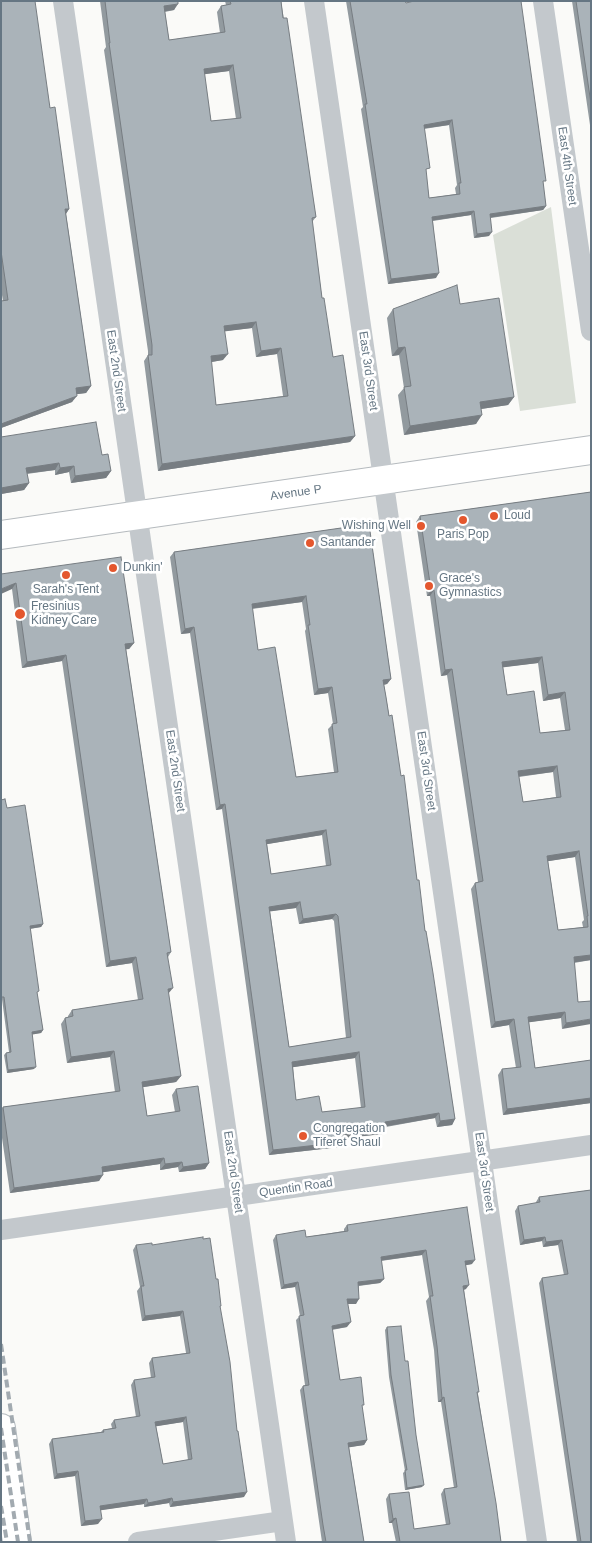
<!DOCTYPE html>
<style>
body{margin:0}
#map{position:relative;width:592px;height:1543px;overflow:hidden;background:#fafaf8;font-family:Helvetica,sans-serif}
canvas{display:block}
.frame{position:absolute;inset:0;border:2px solid #657683;pointer-events:none}
</style>
<div id="map">
<canvas width="592" height="1543"></canvas>
<div class="frame"></div>
</div>
<script>
const ctx = document.querySelector('canvas').getContext('2d');
ctx.lineJoin = 'round';
function paint(path, color) { ctx.fillStyle = color; ctx.fill(path, 'evenodd'); }
const poly = rows => new Path2D(rows.map(r => 'M' + r).join(''));
function trace(path, color, width, dash) { ctx.strokeStyle = color; ctx.lineWidth = width; ctx.lineCap = dash ? 'butt' : 'round'; ctx.setLineDash(dash || []); ctx.stroke(path); }
function drawText(font, color, halo, rows, align = 'center') {
  ctx.font = font + ' Helvetica,sans-serif'; ctx.lineWidth = 5; ctx.setLineDash([]); ctx.textBaseline = 'middle'; ctx.strokeStyle = halo; ctx.fillStyle = color; for (const [text, x, y, turn = 0] of rows) {
    ctx.save(); ctx.translate(x, y); ctx.rotate((+turn || 0) * Math.PI / 180); ctx.textAlign = isNaN(turn) ? turn : align; if (halo) ctx.strokeText(text, 0, 0); ctx.fillText(text, 0, 0); ctx.restore();
  }
}
paint(poly([
 [551,207,576,403,520,411,493,235]
]), '#dadfd7');
const secondary = poly([
 [1,1428,17,1542]
]);
const primary = poly([
 [1,535,591,450]
]);
trace(secondary, '#b3babf', 30);
trace(primary, '#b5babe', 30);
trace(poly([
 [63,1,286,1542],
 [314,1,537,1542],
 [543,1,591,331],
 [1,1230,591,1145],
 [138,1542,283,1521]
]), '#c3c8cc', 20);
trace(secondary, '#fff', 28);
trace(primary, '#fff', 28);
trace(poly([
 [1,1344,30,1542],
 [1,1428,18,1542],
 [1,1506,7,1542]
]), '#a2aab0', 4, [8, 4]);
paint(poly([
 [1,1,50,108,69,209,66,214,91,386,86,393,76,394,72,402,1,428,1,301,3,301,1,289],
 [100,1,178,1,174,10,165,12,169,40,220,33,217,12,221,6,226,5,225,1,281,1,316,217,312,222,322,298,333,357,355,436,350,442,158,471,144,361,148,355,148,351,104,50,106,47],
 [229,71,236,119,211,121,204,74],
 [252,328,256,357,277,354,283,396,216,405,211,362,223,360,225,331],
 [346,1,405,1,406,3,543,185,546,206,543,210,491,218,489,236,474,238,471,215,433,221,436,278,388,284,361,109,363,107],
 [449,125,457,185,455,188,456,194,429,198,426,173,424,129],
 [572,1,591,1,591,132],
 [460,304,514,397,508,405,481,409,476,424,404,435,398,395,404,388,399,355,392,356,387,318,393,309],
 [1,437,102,455,111,471,106,478,71,483,69,472,55,475,55,470,27,474,29,483,24,490,1,494],
 [591,492,591,960,574,963,578,1002,591,1001,562,1029,561,1018,529,1022,535,1068,591,1060,591,1103,503,1115,498,1075,502,1069,516,1068,509,1025,491,1028,471,889,475,883,478,882,447,675,441,676,430,596,427,596,416,522,420,516],
 [538,663,543,701,560,698,565,730,540,733,507,695,503,667],
 [553,772,556,797,523,802,519,777],
 [575,857,584,920,582,922,583,927,558,930,548,861],
 [369,524,391,679,387,684,384,685,386,697,417,880,455,1119,452,1125,437,1127,435,1118,386,1127,382,1134,343,1138,340,1147,269,1155,222,809,216,810,190,633,181,634,170,557,174,552],
 [302,602,306,629,305,631,314,695,328,693,333,724,328,729,334,772,296,777,258,650,252,609],
 [322,835,326,866,271,874,267,844],
 [296,908,299,924,332,919,334,921,346,1038,289,1047,270,911],
 [355,1058,361,1108,322,1112,296,1100,293,1067],
 [1,574,134,643,129,649,126,649,171,952,168,957,168,994,181,1076,176,1082,143,1087,147,1116,175,1112,172,1095,176,1089,209,1163,205,1169,179,1172,178,1167,160,1170,160,1164,103,1172,99,1181,10,1193,1,1131,1,1109,3,1107,115,1092,110,1057,67,1063,61,1024,65,1018,68,1017,68,1016,72,1010,138,1000,132,963,106,967,62,661,22,668,12,589],
 [7,808,43,924,41,927,30,929,37,994,43,1030,41,1033,32,1034,34,1069,7,1073,4,1055,6,1053,9,1052,2,999],
 [591,1190,591,1542,577,1542,539,1283,542,1278,564,1275,558,1245,543,1247,542,1241,520,1245,515,1211,518,1206,536,1203,536,1202,539,1197],
 [347,1225,472,1264,466,1265,466,1289,464,1290,478,1394,501,1542,396,1542,392,1523,389,1523,386,1499,389,1494,414,1529,446,1525,441,1494,444,1489,454,1488,441,1402,438,1402,434,1350,426,1301,429,1297,422,1255,381,1261,384,1279,380,1283,359,1286,356,1304,347,1304,347,1327,332,1330,340,1380,362,1408,367,1440,364,1445,349,1447,364,1542,322,1542,300,1390,303,1386,305,1385,296,1320,300,1316,295,1287,281,1289,273,1240,276,1235,306,1237,344,1231,344,1229],
 [136,1245,152,1245,220,1308,244,1497,170,1507,169,1503,144,1507,144,1504,100,1510,98,1524,81,1526,75,1476,54,1479,49,1444,52,1439,101,1432,103,1430,112,1428,111,1424,114,1420,136,1417,131,1385,134,1380,151,1378,149,1363,152,1358,186,1353,180,1316,142,1321,137,1291,140,1287,133,1250],
 [183,1422,188,1460,163,1464,156,1426],
 [387,1327,405,1361,416,1435,422,1487,405,1490,403,1473,405,1471,389,1377,385,1330]
]), '#929a9f');
paint(poly([
 [178,4,174,10,160,12,164,6],
 [233,65,229,71,199,75,204,69],
 [452,120,449,125,420,129,424,125],
 [546,206,543,210,487,218,490,214],
 [65,209,69,209,65,215],
 [474,211,471,215,429,221,432,217],
 [492,232,489,236,474,238,477,234],
 [439,273,436,278,388,284,391,279],
 [256,322,252,328,220,332,224,326],
 [405,347,399,355,392,356,398,348],
 [281,348,277,354,256,357,261,351],
 [228,354,223,360,206,363,211,356],
 [91,386,86,393,71,395,76,388],
 [77,396,72,402,1,428,1,424],
 [514,397,508,405,474,410,480,402],
 [482,415,476,424,404,435,410,426],
 [355,436,350,442,158,471,162,464],
 [59,463,55,470,22,474,26,468],
 [74,466,69,472,55,475,60,468],
 [111,471,106,478,71,483,75,476],
 [29,483,24,490,1,494,1,488],
 [16,583,12,589,1,594,1,589],
 [431,590,434,590,430,596,427,596],
 [306,596,302,602,248,609,252,604],
 [194,627,190,633,181,634,185,629],
 [134,643,129,649,121,650,125,644],
 [66,655,62,661,22,668,27,662],
 [542,657,538,663,498,668,502,662],
 [452,669,447,675,441,676,445,670],
 [391,679,387,684,380,685,383,680],
 [332,687,328,693,314,695,318,689],
 [565,692,560,698,543,701,548,695],
 [557,766,553,772,514,777,518,771],
 [225,804,222,809,216,810,220,805],
 [326,830,322,835,262,845,266,840],
 [579,851,575,857,543,862,547,856],
 [300,902,296,908,266,912,269,907],
 [336,914,332,919,299,924,303,919],
 [43,924,41,927,28,929,30,926],
 [591,955,591,960,569,963,574,957],
 [136,957,132,963,106,967,110,961],
 [173,988,168,994,168,989],
 [565,1012,561,1018,524,1023,528,1017],
 [514,1019,509,1025,491,1028,495,1022],
 [591,1019,591,1024,562,1029,566,1023],
 [43,1030,41,1033,30,1035,32,1032],
 [114,1051,110,1057,67,1063,71,1057],
 [359,1052,355,1058,288,1068,292,1062],
 [36,1067,34,1069,7,1073,8,1070],
 [181,1076,176,1082,138,1088,142,1082],
 [591,1098,591,1103,503,1115,507,1109],
 [439,1113,435,1118,382,1127,385,1122],
 [455,1119,452,1125,437,1127,440,1121],
 [386,1128,382,1134,339,1139,343,1134],
 [344,1142,340,1147,269,1155,273,1150],
 [164,1158,160,1164,98,1173,102,1167],
 [182,1162,178,1167,160,1170,165,1164],
 [209,1163,205,1169,179,1172,183,1167],
 [103,1175,99,1181,10,1193,14,1188],
 [545,1237,542,1241,520,1245,524,1240],
 [562,1240,558,1245,543,1247,546,1242],
 [426,1250,422,1255,378,1261,381,1257],
 [475,1260,472,1264,462,1266,465,1261],
 [384,1279,380,1283,355,1286,358,1282],
 [298,1282,295,1287,281,1289,284,1285],
 [469,1285,466,1289,460,1290,463,1286],
 [347,1299,359,1299,356,1304,343,1304],
 [183,1311,180,1316,142,1321,145,1316],
 [351,1322,347,1327,328,1330,332,1326],
 [444,1397,441,1402,438,1402,442,1398],
 [186,1417,183,1422,152,1427,155,1422],
 [367,1440,364,1445,345,1448,348,1443],
 [78,1471,75,1476,54,1479,57,1474],
 [424,1485,422,1487,405,1490,407,1488],
 [247,1492,244,1497,170,1507,173,1502],
 [172,1498,169,1503,144,1507,148,1503],
 [147,1499,144,1504,96,1511,100,1506],
 [396,1518,392,1523,389,1523,393,1519],
 [102,1519,98,1524,81,1526,85,1521]
]), '#777d82');
const building = poly([
 [1,1,35,1,50,108,55,107,69,209,65,209,91,386,76,388,77,396,1,424,1,301,8,300,1,251,1,1],
 [105,1,178,1,178,4,164,6,169,40,225,32,221,6,231,4,230,1,281,1,283,18,287,18,312,190,316,217,312,218,322,298,324,298,333,357,343,355,355,436,162,464,148,355,152,355,152,345,109,43,110,43,105,1],
 [233,65,241,118,211,121,204,69,233,65],
 [256,322,261,351,281,348,288,396,216,405,211,356,228,354,224,326,256,322],
 [350,1,405,1,406,3,414,1,521,1,546,181,543,181,546,206,490,214,492,232,477,234,474,211,432,217,439,273,391,279,365,104,367,104,350,1],
 [452,120,461,183,459,183,460,194,429,198,426,169,430,168,424,125,452,120],
 [576,1,591,1,591,104,576,1],
 [457,285,460,304,499,298,514,397,480,402,482,415,410,426,404,387,411,386,405,347,398,348,393,309,457,285],
 [96,422,102,455,108,454,111,471,75,476,74,466,60,468,59,463,26,468,29,483,1,488,1,437,96,422],
 [591,492,591,955,574,957,578,1002,591,1001,591,1019,566,1023,565,1012,528,1017,535,1068,591,1060,591,1098,507,1109,502,1069,521,1067,514,1019,495,1022,475,883,483,881,452,669,445,670,434,590,431,590,420,516,591,492],
 [542,657,548,695,565,692,570,730,540,733,534,691,507,695,502,662,542,657],
 [557,766,561,797,523,802,518,771,557,766],
 [579,851,588,916,587,916,588,927,558,930,547,856,579,851],
 [369,524,391,679,383,680,386,697,389,716,392,715,401,776,404,775,417,880,419,880,425,931,426,931,433,973,455,1119,440,1121,439,1113,385,1122,386,1128,343,1134,344,1142,273,1150,225,804,220,805,194,627,185,629,174,552,369,524],
 [306,596,310,625,308,625,318,689,332,687,337,723,332,724,338,772,296,777,275,647,258,650,252,604,306,596],
 [326,830,331,865,271,874,266,840,326,830],
 [300,902,303,919,336,914,338,916,351,1037,289,1047,269,907,300,902],
 [359,1052,365,1107,322,1112,319,1096,296,1100,292,1062,359,1052],
 [121,557,134,643,125,644,171,952,167,953,173,988,168,989,181,1076,142,1082,147,1116,180,1111,176,1089,198,1086,209,1163,183,1167,182,1162,165,1164,164,1158,102,1167,103,1175,14,1188,3,1107,120,1091,114,1051,71,1057,65,1018,73,1016,72,1010,143,999,136,957,110,961,66,655,27,662,16,583,1,589,1,574,121,557],
 [5,799,7,808,25,805,43,924,30,926,39,991,37,992,43,1030,32,1032,36,1067,8,1070,6,1053,11,1052,4,997,1,997,1,800,5,799],
 [591,1190,591,1542,581,1542,542,1278,568,1274,562,1240,546,1242,545,1237,524,1240,518,1206,540,1202,539,1197,591,1190],
 [467,1207,475,1260,465,1261,469,1285,463,1286,479,1392,477,1392,480,1410,496,1503,501,1542,400,1542,396,1518,393,1519,389,1494,409,1492,414,1529,450,1524,444,1489,457,1487,444,1397,442,1398,437,1346,430,1296,433,1296,426,1250,381,1257,384,1279,358,1282,359,1299,347,1299,351,1322,332,1326,340,1380,361,1377,364,1405,362,1405,367,1440,348,1443,364,1542,326,1542,323,1525,303,1386,309,1385,299,1316,304,1315,298,1282,284,1285,276,1235,305,1230,306,1237,328,1234,348,1231,347,1225,467,1207],
 [203,1237,203,1239,210,1238,216,1279,218,1279,221,1306,220,1306,230,1362,237,1431,238,1431,247,1492,173,1502,172,1498,148,1503,147,1499,100,1506,102,1519,85,1521,78,1471,57,1474,52,1439,104,1432,103,1430,116,1428,114,1420,140,1416,134,1380,155,1377,152,1358,190,1353,183,1311,145,1316,141,1286,144,1286,136,1245,152,1243,152,1245,203,1237],
 [186,1417,192,1459,163,1464,155,1422,186,1417],
 [401,1326,405,1361,408,1361,416,1435,424,1485,407,1488,405,1470,407,1470,391,1375,387,1327,401,1326]
]);
paint(building, '#aab3b9');
trace(building, '#777d82', 1);
for (const [x, y, r, color] of [
 [494,516,5,"#e4572e"],
 [463,520,5,"#e4572e"],
 [421,526,5,"#e4572e"],
 [310,543,5,"#e4572e"],
 [113,568,5,"#e4572e"],
 [66,575,5,"#e4572e"],
 [429,586,5,"#e4572e"],
 [20,614,6,"#e4572e"],
 [303,1136,5,"#e4572e"]
]) { const dot = new Path2D(); dot.arc(x, y, r, 0, 2 * Math.PI); ctx.fillStyle = color; ctx.fill(dot); trace(dot, '#fff', 2); }
drawText('12px', '#657683', '#fff', [
 ["East 4th Street",567,166,82],
 ["East 2nd Street",116,371,82],
 ["East 3rd Street",368,371,82],
 ["Avenue P",296,493,-8],
 ["East 2nd Street",175,771,82],
 ["East 3rd Street",426,771,82],
 ["East 2nd Street",233,1172,82],
 ["East 3rd Street",484,1172,82],
 ["Quentin Road",296,1188,-8]
]);
drawText('12px', '#657683', '#fff', [
 ["Loud",504,516],
 ["Wishing Well",411,526,"right"],
 ["Paris Pop",463,535,"center"],
 ["Santander",320,543],
 ["Dunkin'",123,568],
 ["Grace's",439,579],
 ["Gymnastics",439,593],
 ["Sarah's Tent",66,590,"center"],
 ["Fresinius",31,607],
 ["Kidney Care",31,621],
 ["Congregation",313,1129],
 ["Tiferet Shaul",313,1143]
], 'left');
</script>
